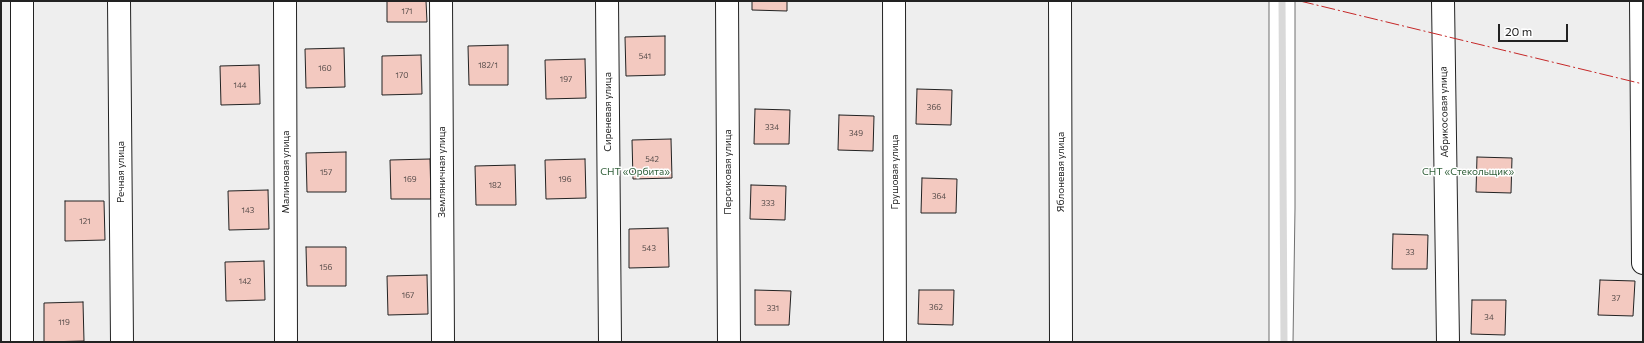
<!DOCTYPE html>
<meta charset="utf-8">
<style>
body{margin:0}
#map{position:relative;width:1644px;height:343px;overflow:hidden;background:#fff;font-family:Commissioner,sans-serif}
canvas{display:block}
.frame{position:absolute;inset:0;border:2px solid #222;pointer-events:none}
.scale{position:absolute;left:1498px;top:24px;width:70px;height:18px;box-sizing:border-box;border:2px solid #222;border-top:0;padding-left:5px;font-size:12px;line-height:14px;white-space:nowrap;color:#222;-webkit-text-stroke:3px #fff;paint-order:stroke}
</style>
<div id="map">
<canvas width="1644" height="343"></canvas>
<div class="frame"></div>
<div class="scale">20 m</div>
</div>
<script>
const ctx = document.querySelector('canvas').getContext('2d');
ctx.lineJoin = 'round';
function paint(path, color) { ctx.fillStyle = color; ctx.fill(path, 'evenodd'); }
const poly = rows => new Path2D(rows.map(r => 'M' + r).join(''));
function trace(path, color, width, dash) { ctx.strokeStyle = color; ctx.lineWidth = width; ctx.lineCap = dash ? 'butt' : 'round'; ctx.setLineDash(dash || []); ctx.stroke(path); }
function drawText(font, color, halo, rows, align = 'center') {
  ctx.font = font + ' Commissioner,sans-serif'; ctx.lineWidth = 3; ctx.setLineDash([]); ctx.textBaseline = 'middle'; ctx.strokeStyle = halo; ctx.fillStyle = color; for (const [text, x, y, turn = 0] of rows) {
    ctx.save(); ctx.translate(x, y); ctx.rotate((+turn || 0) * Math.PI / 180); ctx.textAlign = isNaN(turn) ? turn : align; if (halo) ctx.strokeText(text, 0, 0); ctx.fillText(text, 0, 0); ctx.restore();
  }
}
const green = poly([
 [1,1,1269,1,1269,342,1,342,1,1],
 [1295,1,1643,1,1643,342,1293,342,1295,208,1295,1]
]);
paint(green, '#eee');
trace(green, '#6f6f6f', 1);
trace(poly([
 [1282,1,1284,342]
]), '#d9d9d9', 7);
const building = poly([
 [387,1,426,1,427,22,387,22,387,1],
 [752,1,787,1,787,11,752,10,752,1],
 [665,36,665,75,626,76,625,37,665,36],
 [508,45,508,85,469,85,468,46,508,45],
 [344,48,345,87,306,88,305,49,344,48],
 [421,55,422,94,382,95,382,56,421,55],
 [585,59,586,98,546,99,545,60,585,59],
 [259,65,260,104,221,105,220,66,259,65],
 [917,89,952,90,951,125,916,124,917,89],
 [755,109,790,110,789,144,754,144,755,109],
 [839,115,874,116,873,151,838,150,839,115],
 [671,139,672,178,633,179,632,140,671,139],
 [346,152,346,192,307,192,306,153,346,152],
 [1477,157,1512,158,1511,193,1476,192,1477,157],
 [430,159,431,199,391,199,390,160,430,159],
 [585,159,586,198,546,199,545,160,585,159],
 [515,165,516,205,476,205,475,166,515,165],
 [922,178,957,179,956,213,921,213,922,178],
 [751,185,786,186,785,220,750,219,751,185],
 [268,190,269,229,229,230,228,191,268,190],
 [65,201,104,201,105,240,65,241,65,201],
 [668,228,669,267,629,268,629,229,668,228],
 [1393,234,1428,235,1427,269,1392,269,1393,234],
 [306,247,346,247,346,286,307,286,306,247],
 [264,261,265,300,226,301,225,262,264,261],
 [427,275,428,314,388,315,387,276,427,275],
 [1600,280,1635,281,1633,316,1598,315,1600,280],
 [755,290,791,291,789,325,755,325,755,290],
 [919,290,954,290,953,325,918,324,919,290],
 [1472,300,1506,300,1505,335,1471,334,1472,300],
 [83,302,84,341,44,342,44,303,83,302]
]);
paint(building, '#f3c9c0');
trace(building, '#222', 1);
const minor = poly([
 [22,1,22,342],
 [119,1,122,342],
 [285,1,286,342],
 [441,1,443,342],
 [607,1,610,342],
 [727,1,729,342],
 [894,1,895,342],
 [1060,1,1061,342],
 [1443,1,1448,342],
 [1641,1,1643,263]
]);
trace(minor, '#222', 24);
trace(minor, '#fff', 22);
trace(poly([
 [1300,1,1643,84]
]), '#c62828', 1, [14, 3, 2, 3]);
drawText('8px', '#564c4a', null, [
 ["171",407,11],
 ["541",645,56],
 ["182/1",488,65],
 ["160",325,68],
 ["170",402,75],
 ["197",566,79],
 ["144",240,85],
 ["366",934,107],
 ["334",772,127],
 ["349",856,133],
 ["542",652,159],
 ["157",326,172],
 ["169",410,179],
 ["196",565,179],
 ["182",495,185],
 ["364",939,196],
 ["333",768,203],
 ["143",248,210],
 ["121",85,221],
 ["543",649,248],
 ["33",1410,252],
 ["156",326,267],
 ["142",245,281],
 ["167",408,295],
 ["37",1616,298],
 ["362",936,307],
 ["331",773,308],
 ["34",1489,317],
 ["119",64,322]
]);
drawText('10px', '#222', '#fff', [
 ["Сиреневая улица",608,112,-90],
 ["Абрикосовая улица",1444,112,-91],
 ["Речная улица",121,172,-90],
 ["Малиновая улица",286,172,-90],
 ["Земляничная улица",442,172,-90],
 ["Персиковая улица",728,172,-90],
 ["Грушовая улица",895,172,-90],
 ["Яблоневая улица",1061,172,-90]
]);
drawText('10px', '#2f5e38', '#fff', [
 ["СНТ «Орбита»",635,172],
 ["СНТ «Стекольщик»",1468,172]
]);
</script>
